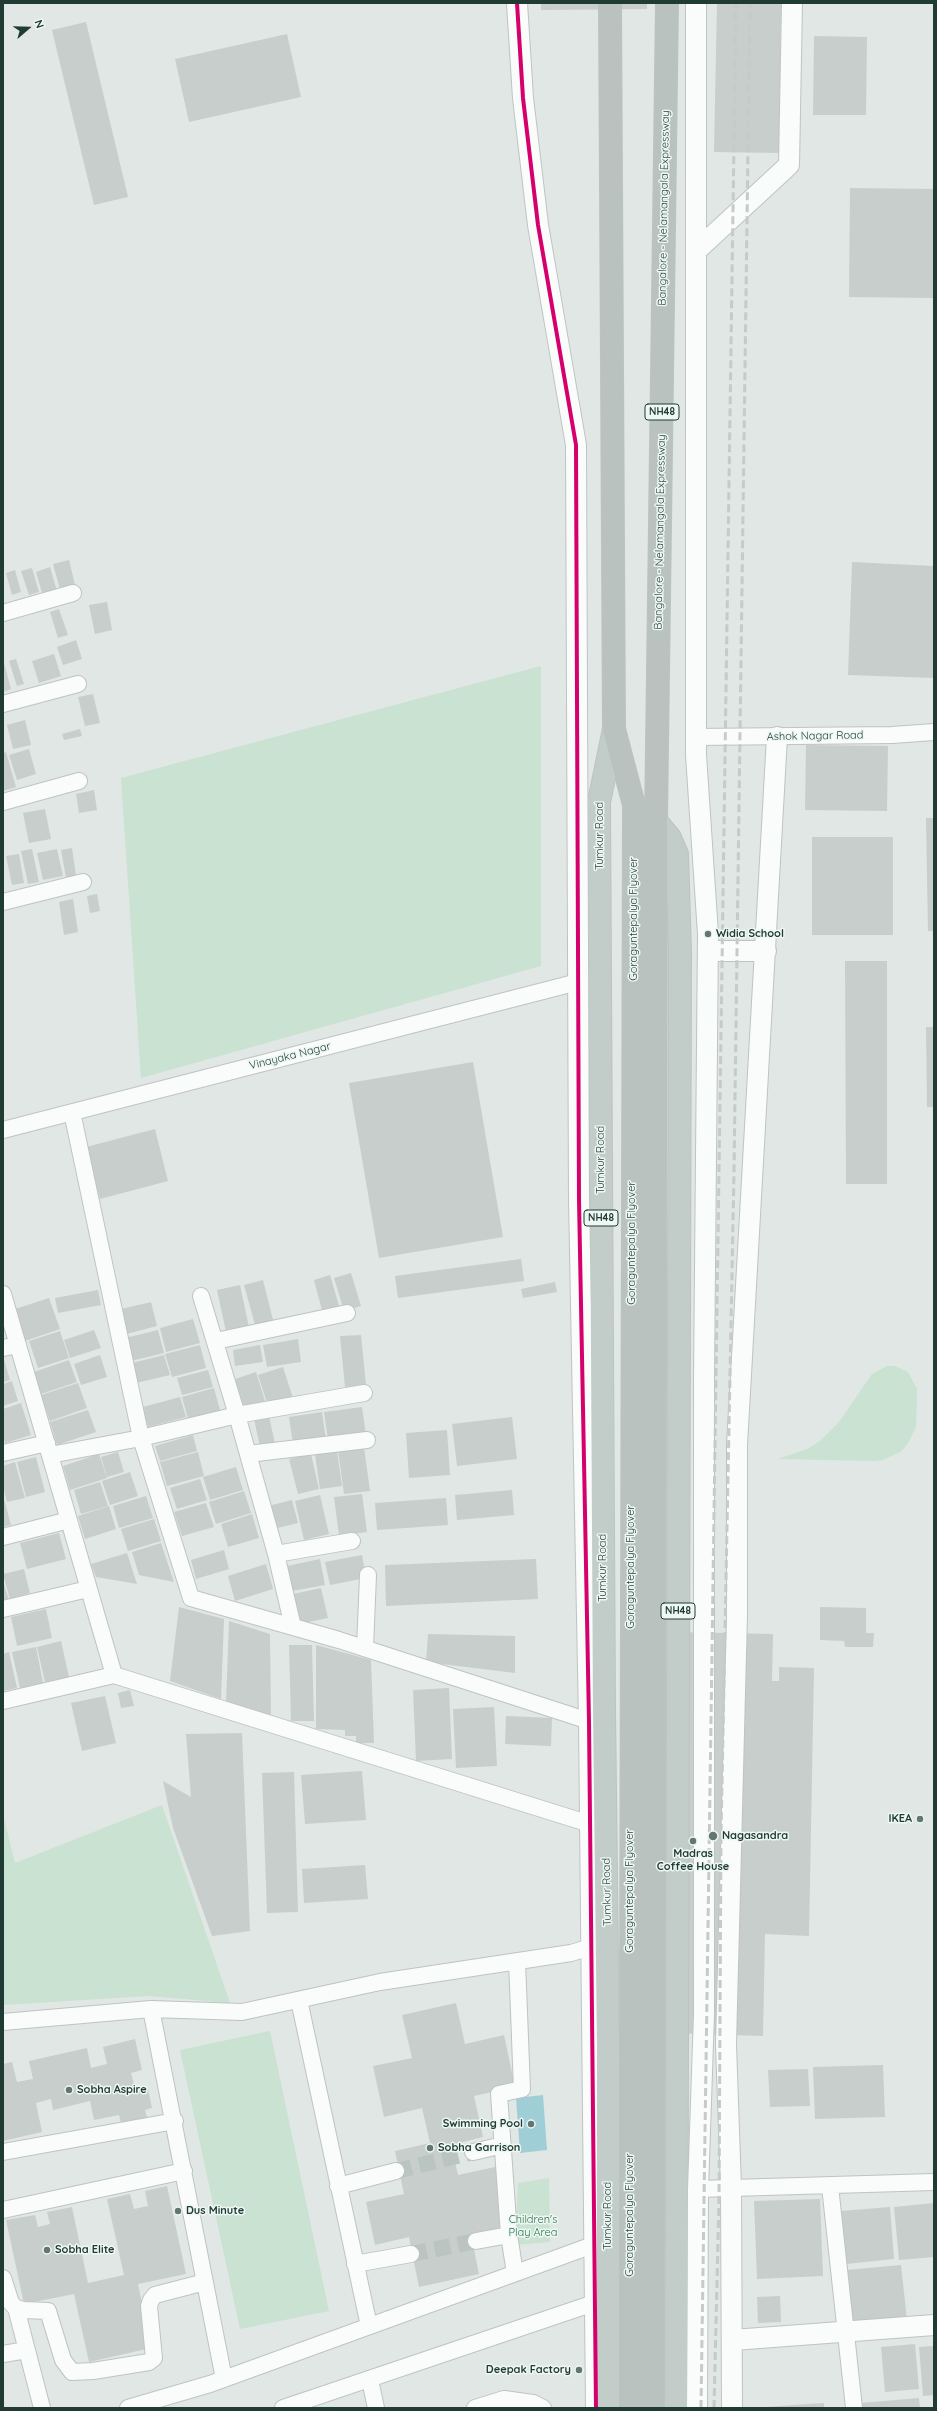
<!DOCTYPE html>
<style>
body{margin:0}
#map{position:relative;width:937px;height:2411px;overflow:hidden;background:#e1e7e4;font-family:Quicksand,sans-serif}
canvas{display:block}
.frame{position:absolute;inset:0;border:4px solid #1f3b34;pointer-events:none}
.north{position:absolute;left:8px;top:8px;width:40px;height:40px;-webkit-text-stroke:3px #eef7f3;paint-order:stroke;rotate:70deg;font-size:11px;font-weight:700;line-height:16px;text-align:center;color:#1f3b34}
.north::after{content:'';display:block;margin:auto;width:14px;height:18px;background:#1f3b34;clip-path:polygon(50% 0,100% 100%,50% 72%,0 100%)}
</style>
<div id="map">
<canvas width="937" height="2411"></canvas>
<div class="frame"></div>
<div class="north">N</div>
</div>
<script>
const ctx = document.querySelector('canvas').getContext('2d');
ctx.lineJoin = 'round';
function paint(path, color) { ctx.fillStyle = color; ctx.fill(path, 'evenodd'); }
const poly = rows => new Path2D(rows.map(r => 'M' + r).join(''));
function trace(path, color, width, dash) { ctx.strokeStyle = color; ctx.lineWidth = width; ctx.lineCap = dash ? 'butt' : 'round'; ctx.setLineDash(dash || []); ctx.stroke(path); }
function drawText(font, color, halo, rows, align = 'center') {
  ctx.font = font + ' Quicksand,sans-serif'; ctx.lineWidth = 3; ctx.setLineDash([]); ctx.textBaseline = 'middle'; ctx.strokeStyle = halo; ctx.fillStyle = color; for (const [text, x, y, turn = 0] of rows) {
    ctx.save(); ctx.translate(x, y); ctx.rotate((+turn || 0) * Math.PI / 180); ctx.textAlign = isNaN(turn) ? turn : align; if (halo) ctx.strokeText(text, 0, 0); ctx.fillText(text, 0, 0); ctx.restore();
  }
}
paint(poly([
 [541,666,541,966,141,1078,121,778],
 [887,1366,895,1366,908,1372,917,1389,916,1427,907,1445,900,1452,883,1460,874,1461,778,1459,807,1449,820,1441,839,1422,872,1374],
 [162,1805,230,2003,149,1996,3,2005,3,1814,15,1863],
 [270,2031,329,2311,240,2329,180,2050],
 [549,2178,550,2242,515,2245,518,2183]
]), '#c9e2d1');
paint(poly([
 [543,2095,547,2150,520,2153,516,2098]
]), '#9fced7');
paint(poly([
 [541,3,647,3,647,9,541,10],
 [717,3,781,3,779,153,714,152],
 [86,22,128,197,94,205,52,30],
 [287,34,301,97,189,122,175,59],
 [814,36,867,37,866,115,813,115],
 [850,188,934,189,934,298,849,297],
 [69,560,75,585,60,589,53,564],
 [852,562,934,566,934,678,848,675],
 [50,567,57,591,43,596,36,572],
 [32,568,39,592,29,595,21,571],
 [15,570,21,592,12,595,6,573],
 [107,602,112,630,95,634,89,605],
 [59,609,68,635,58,638,50,612],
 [76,640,82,659,63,665,57,647],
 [54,654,61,676,39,683,32,661],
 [3,659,11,689,3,692],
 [16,659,24,684,17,686,9,661],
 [93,694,100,723,85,726,78,697],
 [25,720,31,745,13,749,7,725],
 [80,729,82,736,64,740,62,734],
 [806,745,888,746,887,811,805,810],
 [29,749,36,774,17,780,9,755],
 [6,752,16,787,3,791,3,753],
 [94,790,97,810,79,813,76,794],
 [45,809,51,839,29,843,23,813],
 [926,818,934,818,934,931,928,931],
 [812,837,893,837,893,935,812,935],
 [72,848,76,876,66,878,61,850],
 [32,849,39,882,28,884,21,851],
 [57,849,63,876,43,880,37,853],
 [19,854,24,883,12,885,6,856],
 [97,894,100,911,90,913,87,896],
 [73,899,78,932,64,935,59,902],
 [845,961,887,961,887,1184,846,1184],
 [926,1027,934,1027,934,1107,927,1107],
 [473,1062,503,1237,379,1258,349,1083],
 [155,1129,168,1181,100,1199,86,1147],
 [521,1259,524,1281,398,1298,395,1276],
 [351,1273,361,1306,344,1311,334,1278],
 [330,1275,340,1309,323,1314,314,1280],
 [263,1280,273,1320,255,1325,244,1285],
 [555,1282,557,1292,523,1298,521,1289],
 [240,1285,249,1327,226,1332,217,1290],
 [98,1290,101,1305,58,1313,55,1298],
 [49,1298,60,1329,25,1341,15,1309],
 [151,1302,157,1326,123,1335,117,1310],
 [193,1319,200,1343,166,1352,160,1328],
 [94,1330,101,1348,70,1358,64,1340],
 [158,1330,164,1353,131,1361,125,1338],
 [60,1331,69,1358,38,1368,29,1341],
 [361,1335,366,1385,345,1387,340,1336],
 [298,1339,301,1362,267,1367,263,1345],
 [200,1345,206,1368,172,1377,165,1354],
 [260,1345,263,1362,235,1366,233,1350],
 [100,1355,107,1377,81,1385,74,1364],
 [164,1355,170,1375,136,1383,132,1363],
 [3,1356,10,1380,3,1382],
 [69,1360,77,1382,41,1394,34,1372],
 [283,1367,293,1398,268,1406,258,1375],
 [208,1370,213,1387,182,1395,177,1378],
 [256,1372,266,1404,245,1410,235,1379],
 [12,1381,18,1401,3,1406,3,1384],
 [78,1383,87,1408,50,1421,41,1395],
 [214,1388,220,1410,188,1419,182,1397],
 [180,1397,186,1417,148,1427,143,1407],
 [21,1403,31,1435,5,1443,3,1434,3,1409],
 [362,1407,366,1435,328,1439,324,1412],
 [88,1410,96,1432,57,1445,50,1422],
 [322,1412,326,1440,293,1444,289,1417],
 [269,1416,275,1444,260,1447,254,1419],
 [512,1417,517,1459,457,1466,452,1424],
 [447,1430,450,1475,409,1478,406,1433],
 [193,1435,197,1451,160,1461,155,1446],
 [364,1447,370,1491,344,1494,338,1450],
 [337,1451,342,1486,320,1489,315,1454],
 [118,1452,124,1472,107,1477,101,1457],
 [198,1452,204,1476,167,1486,160,1462],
 [99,1454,107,1478,70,1490,63,1466],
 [311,1454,319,1489,298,1494,289,1459],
 [36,1457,45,1492,26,1497,17,1462],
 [15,1462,25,1498,7,1502,3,1486,3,1466],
 [236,1467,243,1490,210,1500,203,1477],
 [130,1472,138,1496,110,1505,102,1481],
 [200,1479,207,1500,177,1509,170,1488],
 [100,1482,108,1506,81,1514,74,1490],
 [512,1490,514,1515,457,1520,455,1495],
 [244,1491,251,1513,216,1524,209,1502],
 [362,1494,367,1532,339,1536,334,1497],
 [3,1495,11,1525,3,1527],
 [320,1495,329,1534,304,1540,295,1501],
 [146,1496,153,1518,119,1528,113,1506],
 [446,1498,448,1525,377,1530,375,1503],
 [292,1500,298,1523,273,1529,268,1506],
 [206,1503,214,1527,182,1536,174,1512],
 [109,1506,116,1529,85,1539,78,1516],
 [252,1514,259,1538,228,1547,221,1524],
 [154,1519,161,1541,128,1551,121,1529],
 [59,1533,66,1559,27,1569,20,1543],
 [161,1543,174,1582,139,1575,132,1552],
 [224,1550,229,1569,196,1579,191,1560],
 [127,1553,137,1584,96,1577,91,1564],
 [362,1555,366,1578,330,1585,325,1562],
 [320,1559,325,1585,292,1591,287,1566],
 [536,1559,538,1599,386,1606,385,1565],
 [266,1564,273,1589,235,1601,228,1576],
 [24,1569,30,1593,10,1599,3,1574],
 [3,1581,9,1600,3,1601],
 [321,1588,328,1618,299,1624,293,1594],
 [179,1607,224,1619,221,1699,170,1681],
 [820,1607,866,1608,866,1633,874,1633,873,1647,845,1647,844,1641,820,1640],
 [46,1609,52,1638,17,1646,11,1617],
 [229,1621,270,1634,271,1718,226,1703],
 [677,1632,773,1634,772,1681,779,1681,779,1667,814,1668,809,1936,765,1934,763,2036,669,2033],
 [428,1634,515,1636,515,1673,426,1662],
 [61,1641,69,1677,45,1682,37,1647],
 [289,1645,312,1645,314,1721,291,1721],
 [316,1645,371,1660,374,1743,356,1743,356,1736,345,1736,345,1730,316,1729],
 [36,1647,43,1683,20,1688,12,1652],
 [9,1652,17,1688,3,1691,3,1654],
 [449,1688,452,1759,416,1761,413,1690],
 [130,1690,134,1706,121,1708,118,1693],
 [105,1696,116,1743,82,1751,71,1703],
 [494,1707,497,1766,456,1768,453,1709],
 [506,1716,552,1718,551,1746,505,1744],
 [242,1733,250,1931,212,1936,173,1828,163,1781,191,1797,186,1734],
 [362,1771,366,1820,305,1824,301,1775],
 [294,1772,298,1912,267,1913,262,1773],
 [365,1865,368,1899,304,1903,302,1869],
 [456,2003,465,2044,504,2035,515,2087,474,2096,483,2137,451,2145,458,2175,495,2167,508,2227,471,2235,479,2274,419,2287,409,2237,375,2245,366,2202,404,2194,395,2151,430,2143,422,2108,384,2117,373,2066,412,2058,402,2015],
 [135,2039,142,2070,131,2073,136,2092,148,2089,152,2108,145,2110,148,2121,122,2127,119,2115,94,2120,90,2101,53,2110,51,2099,36,2103,42,2132,3,2141,3,2064,12,2062,17,2082,33,2079,29,2061,87,2048,91,2068,107,2064,103,2047],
 [883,2065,885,2117,815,2119,813,2067],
 [808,2069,810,2106,770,2107,768,2070],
 [167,2186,186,2274,138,2284,151,2348,89,2362,74,2294,24,2304,6,2220,35,2215,38,2227,50,2224,47,2212,72,2207,88,2283,124,2275,107,2199,130,2194,134,2209,148,2206,145,2191],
 [820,2199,823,2276,757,2279,754,2201],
 [934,2203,934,2257,899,2260,894,2207],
 [890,2207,894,2259,846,2264,841,2211],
 [901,2265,907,2320,852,2325,847,2270],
 [780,2296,781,2322,758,2323,757,2297],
 [915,2344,919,2389,885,2392,881,2347],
 [934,2346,934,2395,923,2396,919,2347],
 [919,2398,920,2408,861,2408,861,2403],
 [824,2403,824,2408,765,2408,765,2407]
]), '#c8cecc');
trace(poly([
 [396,2171,473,2152],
 [411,2254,476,2241]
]), '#bac5c1', 16, [16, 8]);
const minor = poly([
 [3,613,73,593],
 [3,704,78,684],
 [696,737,892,735,934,732],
 [3,802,79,781],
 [3,902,83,882],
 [72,1112,141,1438,191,1598,339,1640,589,1721],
 [3,1130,578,982],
 [3,1294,114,1675,3,1701],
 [216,1341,347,1313],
 [3,1348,18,1345],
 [3,1453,47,1443],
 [248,1454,367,1440],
 [50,1455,141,1438,237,1415,201,1296],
 [3,1537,69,1520],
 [276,1554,352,1541],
 [3,1609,88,1589],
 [293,1627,276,1554,237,1415,364,1393],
 [365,1648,368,1575],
 [114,1675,590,1824],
 [299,2000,369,2326],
 [151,2009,224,2379],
 [3,2022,151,2009,242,2012,380,1982,571,1953,591,1947],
 [3,2152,175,2121],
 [473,2152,503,2145],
 [338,2186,396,2171],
 [830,2186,854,2408],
 [698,2189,934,2182],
 [3,2210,184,2171],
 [476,2241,509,2235],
 [355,2264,411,2254],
 [515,2273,509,2235,499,2094,522,2089,517,1961],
 [3,2278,11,2303,16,2308,24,2310,48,2311,63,2360,72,2372,93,2371,149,2362,154,2358,149,2306,151,2300,155,2295,205,2282],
 [16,2308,42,2408],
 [3,2354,27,2350],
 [370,2380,376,2408],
 [128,2408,210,2384,593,2245],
 [283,2408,594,2303],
 [475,2408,504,2399,533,2403,543,2408]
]);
const tertiary = poly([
 [517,3,523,98,538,225,576,445,579,1200,589,1721,596,2408],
 [696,3,696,755,708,934,704,1378,704,2014,698,2189,697,2408],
 [696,251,789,165,792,3],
 [708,951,766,951],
 [733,2340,934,2325],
 [732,2408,731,2188,726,2044,737,1615,737,1445,777,737]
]);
const trunk = poly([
 [656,821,670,838,677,854,680,951,676,2408],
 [608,2408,608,2046,604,1708,599,802,614,729]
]);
const motorway = poly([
 [610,3,614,729,634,805,630,2408],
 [653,2408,656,821,667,3]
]);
trace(minor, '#bec4c1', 18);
trace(tertiary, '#bec4c1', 22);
trace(trunk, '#bbc4c1', 24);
trace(motorway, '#bbc4c1', 24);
trace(minor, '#fafbfb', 16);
trace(tertiary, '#fafbfb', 20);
trace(trunk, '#c2ccc8', 22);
trace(motorway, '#b9c2bf', 22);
trace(poly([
 [701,2408,736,3],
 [714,2408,719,2200,721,1835,734,1171,750,3]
]), '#c6cac9', 3, [8, 4]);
trace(poly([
 [517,3,523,98,538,225,576,445,579,1200,589,1721,596,2408]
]), '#d6006c', 4);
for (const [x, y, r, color] of [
 [708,934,4,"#637772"],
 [920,1819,4,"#637772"],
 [713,1836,5,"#637772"],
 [693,1841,4,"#637772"],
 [69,2090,4,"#637772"],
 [531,2124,4,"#637772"],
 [430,2148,4,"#637772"],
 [178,2211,4,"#637772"],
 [47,2250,4,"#637772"],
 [579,2370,4,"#637772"]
]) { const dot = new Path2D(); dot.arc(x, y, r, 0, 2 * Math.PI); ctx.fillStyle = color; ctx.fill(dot); trace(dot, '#eef7f3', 1.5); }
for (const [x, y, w] of [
 [662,412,34],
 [601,1218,34],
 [678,1611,34]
]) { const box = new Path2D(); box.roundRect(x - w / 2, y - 8, w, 16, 3); ctx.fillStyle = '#eef7f3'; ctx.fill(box); trace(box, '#1f3b34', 1); }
drawText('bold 10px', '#1f3b34', null, [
 ["NH48",662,412],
 ["NH48",601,1218],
 ["NH48",678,1611]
]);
drawText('11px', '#1f3b34', '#eef7f3', [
 ["Bangalore - Nelamangala Expressway",664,208,-89],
 ["Bangalore - Nelamangala Expressway",660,532,-89],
 ["Ashok Nagar Road",815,736,-1],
 ["Tumkur Road",600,836,-90],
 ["Goraguntepalya Flyover",634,919,-90],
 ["Vinayaka Nagar",290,1056,-14],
 ["Tumkur Road",601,1160,-90],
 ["Goraguntepalya Flyover",632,1243,-90],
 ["Goraguntepalya Flyover",631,1567,-90],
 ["Tumkur Road",603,1568,-90],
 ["Goraguntepalya Flyover",630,1891,-90],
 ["Tumkur Road",607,1892,-91],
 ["Goraguntepalya Flyover",630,2215,-90],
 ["Tumkur Road",608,2216,-90]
]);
drawText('bold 11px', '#1f3b34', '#eef7f3', [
 ["Widia School",716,934],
 ["IKEA",912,1819,"right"],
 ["Nagasandra",722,1836],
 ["Madras",693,1854,"center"],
 ["Coffee House",693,1867,"center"],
 ["Sobha Aspire",77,2090],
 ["Swimming Pool",523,2124,"right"],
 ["Sobha Garrison",438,2148],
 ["Dus Minute",186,2211],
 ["Sobha Elite",55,2250],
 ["Deepak Factory",571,2370,"right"]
], 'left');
drawText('11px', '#287348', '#eef7f3', [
 ["Children's",533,2220],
 ["Play Area",533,2233]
]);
</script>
